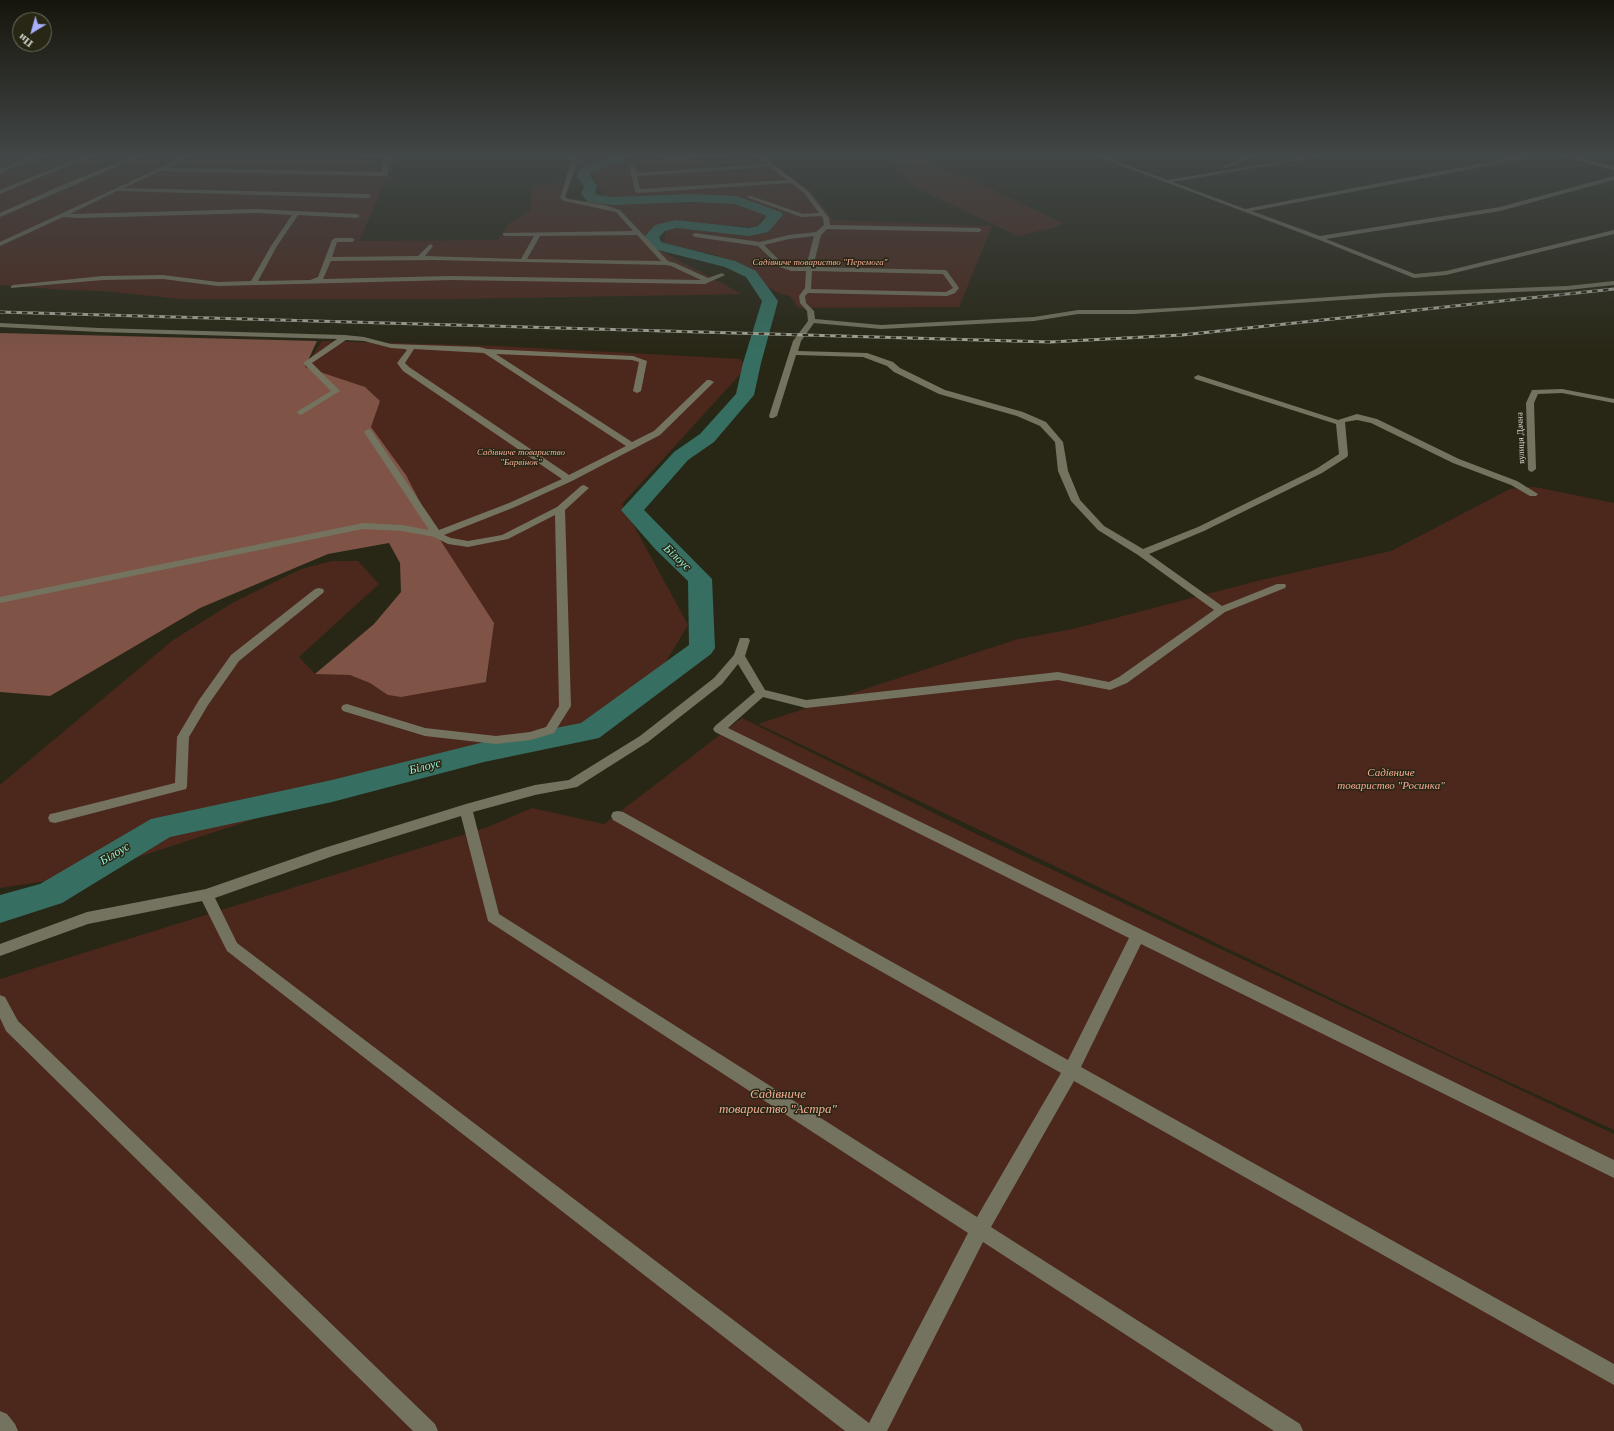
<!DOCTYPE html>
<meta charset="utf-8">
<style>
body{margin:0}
#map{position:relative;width:1614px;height:1431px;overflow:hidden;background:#282716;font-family:"Times New Roman",serif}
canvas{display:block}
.north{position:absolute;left:12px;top:12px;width:40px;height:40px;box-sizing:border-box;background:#282716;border:1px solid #6e6e5f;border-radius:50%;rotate:217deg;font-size:11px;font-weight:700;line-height:16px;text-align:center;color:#d8d8cc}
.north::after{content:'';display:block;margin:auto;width:14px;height:18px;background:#a8b0fc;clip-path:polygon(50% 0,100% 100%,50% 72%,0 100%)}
</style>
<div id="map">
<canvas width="1614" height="1431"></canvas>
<div class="north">Пн</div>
</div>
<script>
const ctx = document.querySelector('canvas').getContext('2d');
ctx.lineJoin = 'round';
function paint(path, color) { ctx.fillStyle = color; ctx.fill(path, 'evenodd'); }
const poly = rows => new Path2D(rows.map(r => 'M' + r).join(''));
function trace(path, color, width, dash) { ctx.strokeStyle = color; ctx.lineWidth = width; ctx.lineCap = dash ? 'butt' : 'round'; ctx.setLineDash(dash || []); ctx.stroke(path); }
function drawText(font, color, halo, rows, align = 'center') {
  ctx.font = font + ' "Times New Roman",serif'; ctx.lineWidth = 3; ctx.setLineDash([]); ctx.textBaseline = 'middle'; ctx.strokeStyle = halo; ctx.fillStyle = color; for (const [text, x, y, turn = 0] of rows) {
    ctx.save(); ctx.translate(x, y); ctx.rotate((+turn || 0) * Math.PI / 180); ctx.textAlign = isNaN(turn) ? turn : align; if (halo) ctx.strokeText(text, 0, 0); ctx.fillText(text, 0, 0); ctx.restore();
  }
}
paint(poly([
 [0,155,61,155,17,173,63,155,397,155,359,241,498,240,508,224,530,211,532,186,567,182,562,197,604,204,732,202,763,213,757,227,672,222,646,233,652,246,742,294,457,299,180,299,103,291,65,290,0,285],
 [579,155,760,155,812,192,833,220,992,226,959,307,798,308,790,296,778,293,716,255,664,243,666,231,673,228,765,234,763,208,743,201,724,198,606,200,594,176,578,164],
 [888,155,927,155,945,172,956,177,967,177,1062,223,1056,227,1018,236,914,187],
 [322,341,497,346,741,359,745,369,622,504,688,625,649,690,585,728,550,730,496,740,80,876,0,888,0,785,173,640,234,602,301,569,332,561,358,561,379,584,299,657,315,674,352,674,400,692,487,681,492,623,305,367],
 [1535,487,1614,503,1614,1130,1454,1057,758,724,1018,639,1073,629,1261,580,1391,551,1510,489],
 [742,718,968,830,1614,1134,1614,1431,0,1431,0,979,488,827,532,808,604,824]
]), '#4c271c');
paint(poly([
 [0,333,317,341,305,367,365,387,380,401,371,427,406,475,437,535,494,623,486,682,401,697,388,695,370,683,350,675,315,674,374,624,401,592,400,563,389,543,328,554,200,608,50,696,0,692]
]), '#7f5346');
paint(poly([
 [614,155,626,155,622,160,591,173,590,176,597,185,595,193,597,195,613,197,691,194,737,196,781,212,783,215,768,232,749,236,676,228,665,231,659,237,661,242,735,261,756,271,778,301,761,363,754,395,714,442,688,460,644,510,712,579,715,648,711,654,599,738,484,762,332,802,170,837,62,903,0,923,0,895,40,884,151,819,332,780,484,742,581,723,689,645,688,581,656,550,621,510,674,452,700,434,736,394,743,363,762,301,746,277,725,267,650,248,645,236,655,225,676,220,749,228,758,226,767,216,735,204,691,202,613,205,588,202,581,194,584,186,577,177,579,171,581,168,614,155]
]), '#366f61');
paint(poly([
 [38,155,44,155,0,173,0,169,38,155],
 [87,155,93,155,0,194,0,190,87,155],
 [138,155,144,155,0,217,0,213,69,182,138,155],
 [188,155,194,155,166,168,382,172,383,157,364,157,361,155,388,155,388,174,385,176,160,171,124,188,368,194,371,196,368,198,117,191,70,214,257,209,357,214,360,216,357,218,298,215,277,246,258,281,310,280,318,277,332,240,335,238,352,238,355,240,352,242,337,242,332,257,418,256,430,244,433,246,425,256,521,259,534,236,505,236,503,235,503,233,633,231,616,212,564,201,560,198,573,155,578,155,577,164,565,197,568,199,605,205,620,210,668,261,675,263,708,278,722,273,725,275,705,284,451,280,218,286,163,279,103,280,11,288,11,286,13,285,103,276,163,275,218,282,251,281,271,246,292,215,257,213,79,218,63,217,0,246,0,242,188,155],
 [637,235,661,261,527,259,540,236,637,235],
 [434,260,666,265,671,266,701,280,451,276,323,279,331,261,434,260],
 [661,155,670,156,726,155,723,157,670,160,659,157,661,155],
 [755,155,761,155,808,191,829,218,830,225,979,228,982,230,979,232,827,229,821,235,813,267,945,270,947,271,959,288,955,293,947,296,808,293,805,296,806,303,814,311,815,319,881,325,1034,317,1078,310,1133,310,1191,307,1386,293,1567,286,1614,281,1614,285,1567,290,1386,297,1133,314,1078,314,1034,321,881,329,814,323,801,341,798,351,867,353,893,362,900,368,945,390,1023,412,1046,422,1063,442,1068,471,1080,500,1104,526,1143,549,1198,527,1316,469,1339,454,1336,424,1195,379,1194,377,1198,375,1338,420,1357,414,1377,419,1459,459,1517,481,1538,494,1536,496,1530,496,1511,485,1453,463,1371,423,1357,420,1345,422,1348,455,1347,457,1322,473,1204,531,1149,554,1222,606,1277,584,1285,584,1286,586,1285,588,1225,612,1127,683,1110,690,1058,680,806,708,763,697,728,728,1614,1160,1614,1178,1141,944,1081,1067,1614,1364,1614,1385,1074,1081,991,1227,1300,1424,1303,1431,1274,1431,983,1242,887,1431,845,1431,227,951,202,901,88,924,0,956,0,944,87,912,206,889,324,848,466,804,535,785,569,780,640,736,714,678,734,655,740,638,748,638,750,640,745,656,765,690,806,700,1058,672,1109,682,1119,677,1214,610,1138,555,1098,530,1071,501,1058,471,1055,442,1040,426,1017,416,939,394,894,372,887,366,863,357,796,355,777,416,773,418,770,418,769,416,793,341,808,321,807,311,800,303,799,296,805,288,806,271,791,271,780,267,758,246,695,237,692,235,695,233,760,242,789,235,816,232,824,225,823,218,821,216,801,217,746,197,751,196,803,214,819,213,804,193,791,183,638,193,635,191,629,165,634,164,637,173,766,164,755,155],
 [770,167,787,180,640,189,637,176,770,167],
 [814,236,806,267,792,267,784,265,764,245,789,239,814,236],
 [812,271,943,274,953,288,946,292,811,289,812,271],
 [738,664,755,692,715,726,713,729,715,732,1129,938,1068,1060,623,812,618,811,613,812,611,816,613,820,1061,1073,977,1217,499,914,473,812,535,795,577,787,648,742,722,684,738,664],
 [461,816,488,921,968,1233,869,1423,237,943,215,898,333,856,461,816],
 [1093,155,1100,155,1167,180,1319,155,1329,155,1173,182,1245,209,1524,155,1530,155,1524,159,1252,211,1320,236,1500,207,1614,176,1614,180,1500,211,1326,239,1415,274,1446,271,1614,230,1614,234,1446,275,1414,278,1317,239,1093,155],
 [1252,155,1258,155,1226,168,1221,167,1252,155],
 [0,323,99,328,345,335,364,337,391,344,479,347,487,349,633,356,647,361,641,391,637,393,633,391,639,362,632,360,496,354,632,442,654,431,707,380,710,380,714,382,660,435,572,481,515,507,444,535,451,538,468,541,502,535,557,507,581,486,584,485,589,488,565,510,571,706,554,733,531,740,496,744,425,736,343,711,341,708,343,705,347,704,425,728,496,736,530,732,546,727,559,706,555,515,508,539,468,547,448,544,434,537,402,531,363,529,0,603,0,597,363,523,402,525,429,530,364,432,368,429,371,430,439,530,509,503,562,479,403,371,397,363,407,350,405,349,391,348,364,341,346,340,312,363,340,391,301,415,297,413,298,411,331,391,303,363,337,339,99,332,0,327,0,323],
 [414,349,484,353,626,446,569,475,409,367,405,363,414,349],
 [1562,389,1614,399,1614,403,1562,393,1538,394,1534,403,1536,469,1532,472,1529,471,1528,469,1526,403,1532,390,1562,389],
 [319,588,323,589,324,591,323,593,239,661,208,705,189,737,187,786,186,789,55,823,50,822,48,818,50,814,55,813,175,783,177,737,199,700,231,655,315,589,319,588],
 [0,995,5,997,18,1021,435,1424,438,1431,413,1431,6,1031,0,1018,0,995],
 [0,1411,7,1414,15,1424,18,1431,0,1431,0,1411]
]), '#74735f');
paint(poly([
 [1556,155,1564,155,1614,166,1614,170,1556,155]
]), '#9c7a43');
const rail = poly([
 [0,312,1050,342,1182,335,1614,289]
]);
trace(rail, '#a6a699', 3);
trace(rail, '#282716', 2, [5.5]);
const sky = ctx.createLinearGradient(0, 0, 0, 355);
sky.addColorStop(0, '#16150c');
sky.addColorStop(0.44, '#424747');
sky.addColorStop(1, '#42474700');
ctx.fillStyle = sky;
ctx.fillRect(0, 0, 1614, 355);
drawText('italic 9px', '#f5ab94', '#282716', [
 ["Садівниче товариство \"Перемога\"",820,263],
 ["Садівниче товариство",521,453],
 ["\"Барвінок\"",521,463]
]);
drawText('9px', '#d8d8cc', '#282716', [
 ["вулиця Дачна",1521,438,-92]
]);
drawText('italic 11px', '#f5ab94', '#282716', [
 ["Садівниче",1391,773],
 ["товариство \"Росинка\"",1391,786]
]);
drawText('italic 12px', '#92edd5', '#282716', [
 ["Білоус",677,558,43],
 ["Білоус",425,767,-14],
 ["Білоус",115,854,-31]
]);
drawText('italic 13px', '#f5ab94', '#282716', [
 ["Садівниче",778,1095],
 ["товариство \"Астра\"",778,1110]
]);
</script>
